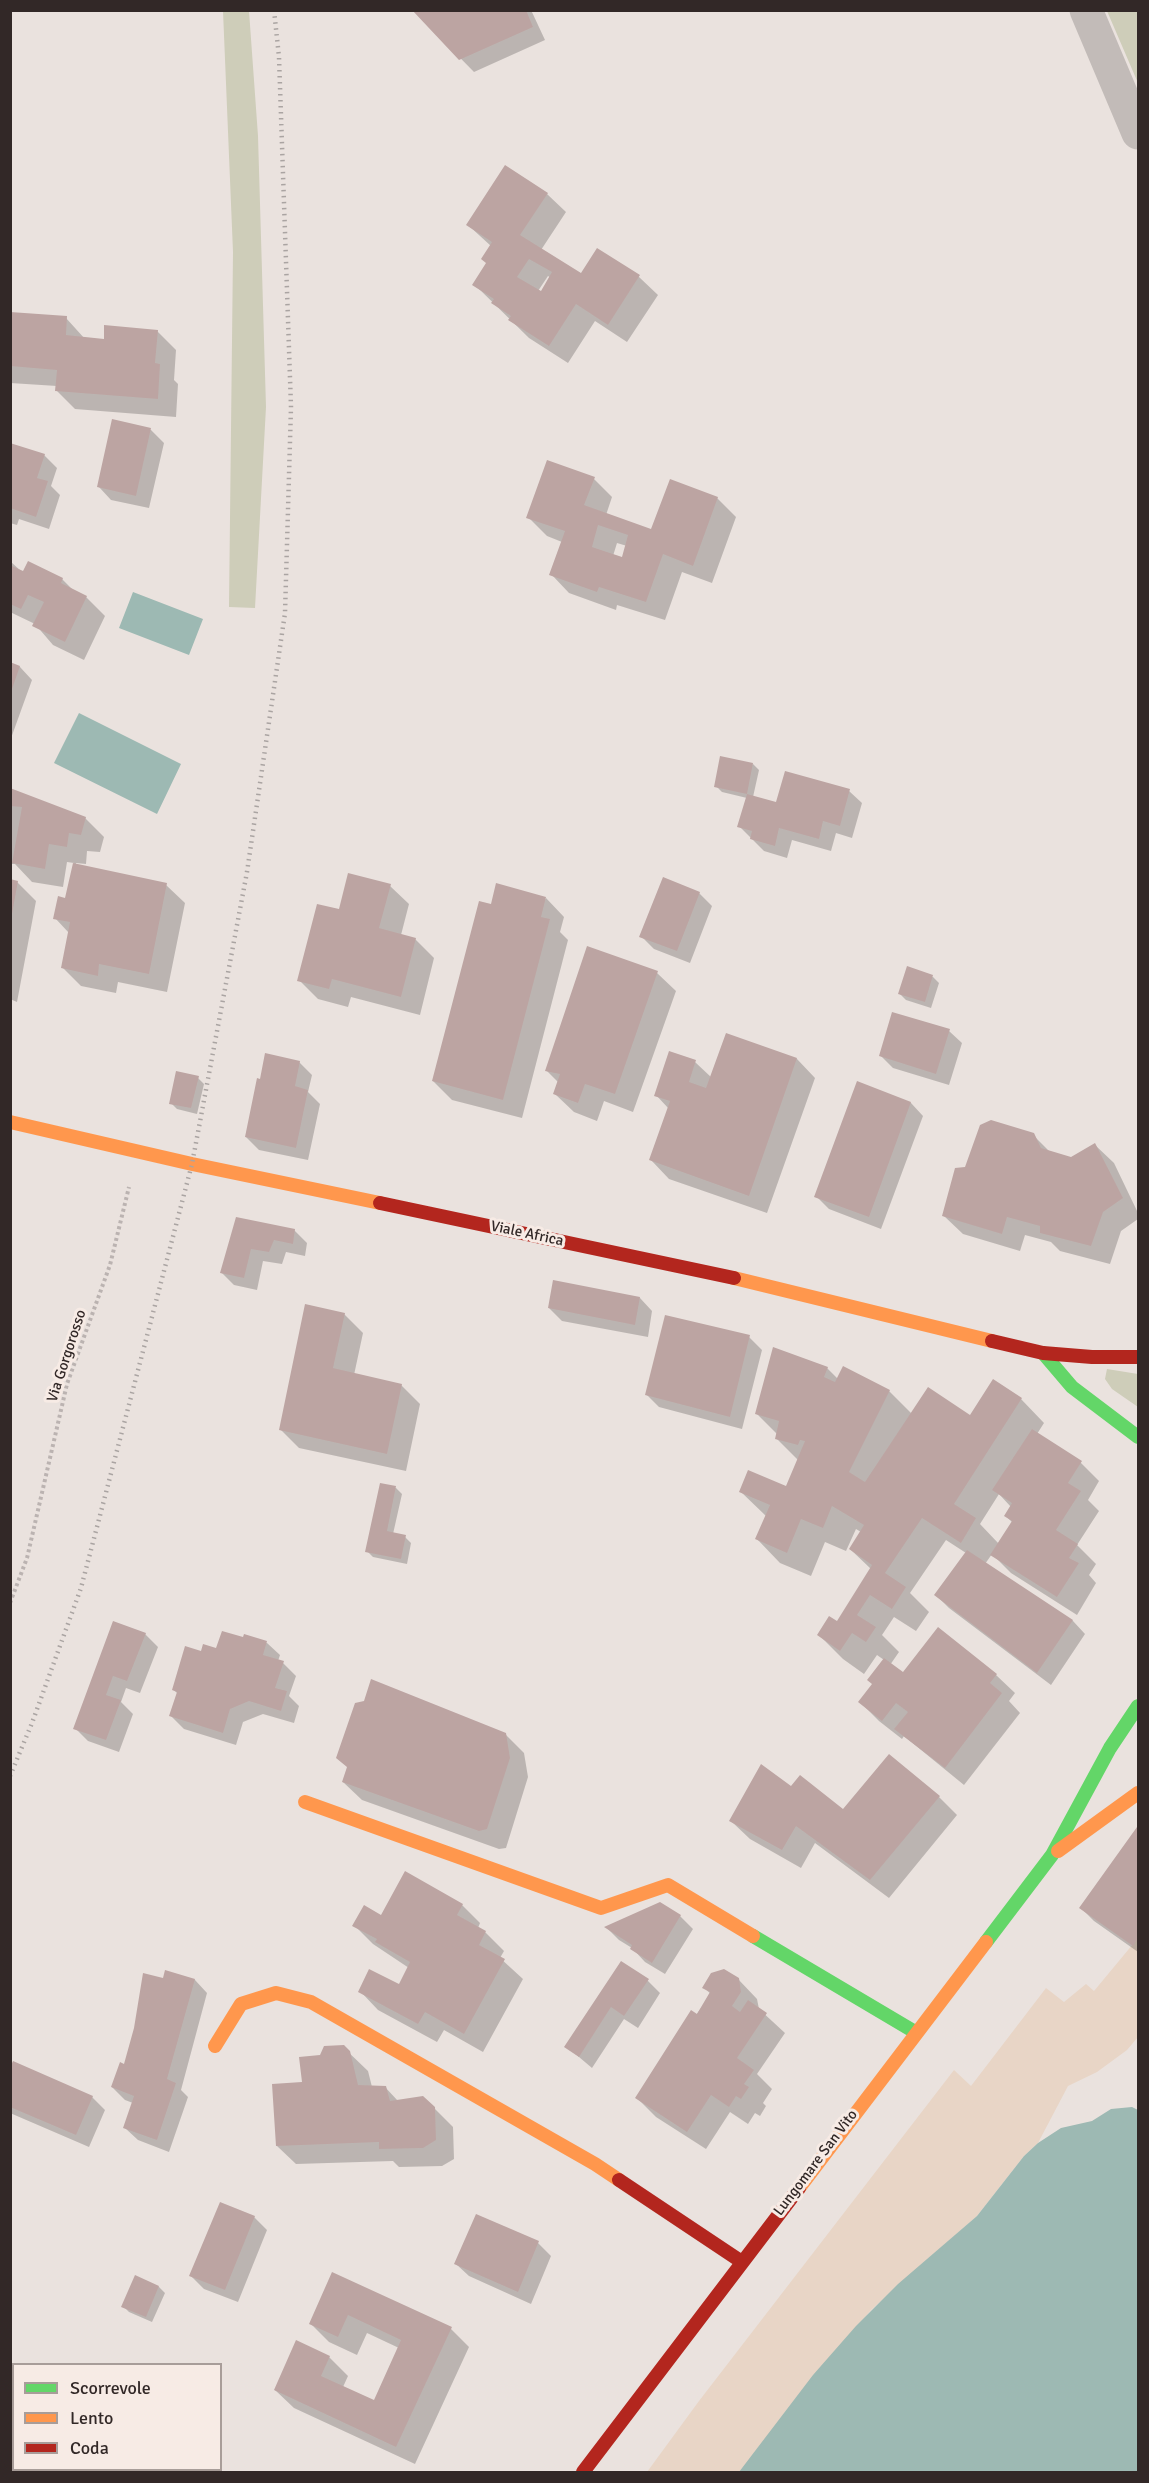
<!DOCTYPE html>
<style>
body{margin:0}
#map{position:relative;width:1149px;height:2483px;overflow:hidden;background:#eae2de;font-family:Signika,sans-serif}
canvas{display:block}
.frame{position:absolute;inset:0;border:12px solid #322827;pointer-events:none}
.legend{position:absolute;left:12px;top:2363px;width:210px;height:108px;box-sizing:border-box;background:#f7ebe5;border:2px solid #a89d99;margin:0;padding:8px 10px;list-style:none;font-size:18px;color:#322827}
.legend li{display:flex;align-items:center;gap:12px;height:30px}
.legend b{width:30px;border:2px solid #a89d99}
</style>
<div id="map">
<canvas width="1149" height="2483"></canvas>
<div class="frame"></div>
<ul class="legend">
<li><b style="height:8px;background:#63d668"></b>Scorrevole</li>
<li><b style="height:8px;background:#ff974d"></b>Lento</li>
<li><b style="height:8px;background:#b3261e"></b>Coda</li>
</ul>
</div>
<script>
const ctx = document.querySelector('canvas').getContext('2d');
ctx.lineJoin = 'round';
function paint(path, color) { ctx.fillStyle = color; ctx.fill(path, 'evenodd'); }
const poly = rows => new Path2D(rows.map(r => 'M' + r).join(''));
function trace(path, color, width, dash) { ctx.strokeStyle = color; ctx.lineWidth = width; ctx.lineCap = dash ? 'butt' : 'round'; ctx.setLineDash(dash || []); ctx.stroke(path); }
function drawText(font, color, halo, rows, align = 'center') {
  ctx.font = font + ' Signika,sans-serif'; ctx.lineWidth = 6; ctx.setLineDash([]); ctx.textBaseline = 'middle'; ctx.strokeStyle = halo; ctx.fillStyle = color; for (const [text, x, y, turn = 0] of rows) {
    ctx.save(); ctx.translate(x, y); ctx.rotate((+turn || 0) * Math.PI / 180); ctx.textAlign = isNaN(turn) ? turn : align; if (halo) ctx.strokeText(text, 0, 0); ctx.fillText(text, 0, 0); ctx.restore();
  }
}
paint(poly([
 [223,11,249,11,258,136,266,407,255,608,229,607,233,252],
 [1107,11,1138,11,1138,83],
 [1107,1369,1138,1374,1138,1407,1112,1389,1105,1379]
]), '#cecdb9');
paint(poly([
 [1138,1938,1138,2037,1127,2050,1097,2072,1068,2086,1038,2143,1024,2156,977,2216,871,2310,741,2472,647,2472,699,2401,954,2070,971,2086,1046,1988,1064,2002,1086,1984,1094,1991]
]), '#e8d5c6');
paint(poly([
 [133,592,203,619,189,655,119,628],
 [79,713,181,764,157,814,54,763],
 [1132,2107,1138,2110,1138,2472,739,2472,813,2375,856,2326,898,2284,977,2216,1024,2156,1038,2143,1061,2128,1092,2121,1111,2109]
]), '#9db9b3');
paint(poly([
 [413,10,531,10,545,40,474,72],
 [547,194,566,212,541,250,582,275,598,250,639,277,658,295,627,342,595,321,568,363,529,338,474,284,487,264,491,246,468,225],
 [548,276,551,278,541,293,538,291],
 [10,313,66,318,85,339,105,340,157,331,176,350,174,380,178,384,176,417,75,409,56,390,57,386,10,383],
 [113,421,151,430,164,443,149,508,111,500,99,487],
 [10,444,44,455,57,468,51,486,60,495,49,529,19,519,17,525,10,523],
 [594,479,612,497,606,515,652,531,717,498,736,517,712,583,682,572,665,620,617,605,616,610,569,593,551,574,562,542,547,536,528,517],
 [617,543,627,546,623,559,613,556],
 [10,561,22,572,62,579,74,591,86,597,105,616,84,660,53,645,35,624,10,612],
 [10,664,20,667,32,680,10,741],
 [753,764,759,770,753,797,777,803,849,791,862,803,852,838,836,833,831,851,792,840,787,858,764,851,739,826,747,798,722,792,716,786],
 [10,789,85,818,104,837,100,852,87,851,86,864,76,863,76,866,166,885,185,903,167,992,118,982,116,993,81,986,62,967,69,933,55,918,66,899,74,863,67,862,63,887,32,882,15,864,10,864],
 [10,881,17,882,36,901,17,1002,10,999],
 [390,886,409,904,401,935,415,939,434,958,420,1015,351,997,348,1007,318,999,299,980,340,911],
 [699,893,712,906,690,963,654,949,641,936],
 [546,898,564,917,560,932,568,940,522,1118,452,1100,433,1081],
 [908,968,933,977,939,983,931,1008,906,1000,900,994],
 [657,973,676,991,633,1112,604,1101,597,1121,574,1112,555,1094,559,1083,547,1071],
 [949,1031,962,1043,949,1085,893,1068,881,1056],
 [727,1035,797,1059,815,1078,767,1213,669,1179,651,1160,669,1109,656,1095,695,1062,712,1078],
 [299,1062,312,1075,308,1092,320,1104,308,1160,259,1150,246,1137],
 [198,1078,204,1084,197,1114,177,1109,171,1103],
 [858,1083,911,1103,923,1116,881,1229,829,1209,816,1196],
 [1033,1135,1051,1153,1071,1159,1095,1145,1114,1163,1138,1213,1138,1219,1121,1231,1110,1264,1060,1251,1051,1242,1025,1235,1020,1251,963,1234,944,1216,966,1168],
 [237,1219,294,1230,307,1243,305,1256,286,1252,282,1264,263,1261,257,1290,234,1285,221,1272],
 [640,1298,652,1311,648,1337,562,1321,549,1308],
 [344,1314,363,1333,354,1375,401,1385,420,1404,406,1471,299,1448,280,1429],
 [749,1337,762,1350,742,1429,659,1407,646,1394],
 [827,1368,838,1379,889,1391,912,1414,970,1417,1021,1399,1044,1423,1037,1434,1081,1463,1099,1481,1088,1500,1099,1511,1077,1545,1096,1564,1089,1575,1096,1583,1077,1615,1011,1573,992,1554,985,1564,1073,1621,1085,1634,1051,1685,949,1608,936,1595,966,1553,946,1540,910,1593,929,1612,916,1631,894,1617,882,1635,899,1652,890,1665,903,1674,996,1675,1015,1693,1009,1701,1020,1713,964,1785,904,1736,902,1739,879,1721,860,1702,874,1684,884,1660,877,1655,864,1674,843,1659,819,1635,838,1623,871,1569,850,1549,861,1532,856,1529,846,1551,825,1542,811,1576,780,1563,757,1539,766,1516,740,1491,787,1488,798,1460,777,1439,777,1434,757,1414],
 [999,1494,1011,1507,1006,1516,1013,1523,999,1544,980,1524],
 [381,1484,396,1488,402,1494,393,1534,405,1537,411,1543,407,1564,373,1557,367,1551],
 [114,1623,145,1634,158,1647,140,1693,126,1688,121,1702,133,1714,119,1752,88,1741,75,1728],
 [245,1636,267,1643,280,1655,278,1661,283,1663,296,1676,289,1696,299,1706,294,1723,263,1714,243,1722,236,1745,184,1729,171,1716,178,1694,174,1690,202,1653,217,1650,244,1639],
 [505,1734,524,1753,528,1777,506,1848,499,1849,362,1800,343,1782],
 [791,1788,843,1811,939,1797,957,1815,889,1898,815,1843,801,1868,750,1839,731,1821],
 [1137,1829,1138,1830,1138,1952,1094,1921,1081,1908],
 [462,1905,480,1923,478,1928,485,1932,504,1951,500,1958,523,1979,483,2052,444,2030,437,2042,378,2010,360,1991,399,1986,409,1968,373,1944,354,1925,382,1917],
 [680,1916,693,1929,665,1974,645,1962,632,1948,619,1940,607,1928],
 [621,1963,648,1981,660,1993,638,2028,624,2019,592,2068,566,2046],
 [738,1979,757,1999,759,2009,785,2033,757,2074,772,2089,763,2103,766,2106,760,2116,755,2113,748,2124,730,2112,706,2149,656,2117,637,2098,711,1994,704,1988],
 [164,1980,195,1980,207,1993,181,2090,188,2097,169,2152,138,2140,125,2128,133,2103,125,2100,112,2087,125,2066],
 [343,2047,368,2071,372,2087,385,2087,398,2101,434,2108,453,2127,454,2159,442,2166,399,2167,393,2161,296,2164,277,2146,303,2083,322,2056],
 [10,2070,92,2097,105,2110,89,2147,10,2113],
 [221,2204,254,2217,267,2230,238,2302,204,2289,191,2276],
 [477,2216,538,2243,551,2256,531,2304,469,2276,456,2264],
 [333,2274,451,2329,469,2347,415,2464,294,2408,275,2390,329,2357,348,2376,343,2387,375,2402,399,2348,367,2333,357,2355,329,2342,310,2323],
 [136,2277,159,2287,165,2293,152,2322,129,2312,123,2306],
 [10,2384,14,2385,14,2470,26,2470,25,2472,10,2472]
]), '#0003');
paint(poly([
 [412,10,526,10,533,27,459,60],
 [505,165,548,193,520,235,581,273,597,248,640,275,608,325,576,304,549,346,508,320,511,316,491,303,494,299,472,285,486,263,481,259,492,242,466,225],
 [529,259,552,272,541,291,517,277],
 [10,312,67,316,66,335,104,339,104,325,158,330,155,363,160,364,158,399,55,391,57,370,10,366],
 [112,419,151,428,136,496,97,487],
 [10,443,45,454,37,478,48,481,36,517,10,508],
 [547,460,595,477,584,505,651,529,670,479,718,497,693,566,663,554,646,602,599,587,597,592,549,575,565,531,526,518],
 [598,525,628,535,622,557,592,547],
 [28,561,63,578,61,583,87,596,65,642,32,626,44,602,28,595,21,609,10,604,10,565,23,571],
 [10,662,20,666,11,692,10,692],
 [720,756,753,763,747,794,714,787],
 [785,771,850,789,840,826,823,821,819,839,779,828,775,846,750,839,752,831,737,827,747,794,776,802],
 [10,788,86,817,81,835,69,833,67,847,49,844,45,869,12,863,22,807,10,806],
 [73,863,167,883,149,974,99,964,98,976,61,968,70,922,53,919,58,896,65,898],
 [348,873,391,884,379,928,416,938,401,997,332,979,329,989,297,981,317,904,339,909],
 [663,877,700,892,677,951,639,937],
 [10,879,18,881,12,914,10,914],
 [496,883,546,897,541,917,550,919,503,1100,432,1081,479,901,491,904],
 [587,946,658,971,615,1094,585,1084,578,1103,553,1094,560,1074,545,1071],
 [907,966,933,975,925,1002,898,994],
 [892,1012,950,1029,936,1074,879,1056],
 [726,1033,797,1058,749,1196,649,1160,670,1101,654,1096,669,1051,696,1060,689,1082,706,1088],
 [265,1053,300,1061,295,1086,308,1090,296,1148,245,1137,257,1078,260,1079],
 [176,1071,199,1076,191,1108,169,1104],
 [857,1081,911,1102,869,1217,814,1197],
 [991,1120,1034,1133,1041,1148,1071,1157,1095,1143,1123,1198,1103,1212,1091,1246,1040,1233,1040,1226,1007,1217,1002,1234,942,1216,955,1168,965,1167,980,1125],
 [236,1217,295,1229,293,1244,274,1240,269,1252,251,1249,244,1278,220,1273],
 [553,1280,640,1297,635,1325,548,1308],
 [305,1304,345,1313,333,1368,402,1384,387,1454,279,1430],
 [665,1315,750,1335,730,1417,645,1395],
 [773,1347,828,1367,824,1377,835,1382,843,1366,890,1390,849,1472,865,1482,928,1387,970,1415,993,1379,1022,1398,954,1504,976,1518,961,1543,922,1518,885,1573,906,1587,892,1609,870,1595,857,1615,876,1627,866,1642,852,1633,840,1651,817,1635,829,1616,837,1621,872,1565,849,1549,864,1525,832,1506,823,1528,801,1519,787,1553,755,1539,770,1505,739,1492,748,1470,786,1486,805,1441,800,1440,798,1445,775,1439,779,1421,755,1414],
 [1032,1429,1082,1461,1068,1483,1081,1491,1056,1530,1078,1544,1069,1558,1079,1563,1057,1597,990,1555,1012,1521,1004,1516,1012,1503,992,1490],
 [380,1483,396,1486,387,1531,406,1535,401,1559,365,1552],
 [967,1550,1073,1620,1037,1673,934,1595],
 [113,1621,146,1633,127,1681,113,1676,106,1695,121,1700,106,1740,73,1729],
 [938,1627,997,1674,990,1683,1002,1693,945,1768,894,1729,908,1712,896,1703,882,1721,858,1702,872,1684,867,1680,884,1658,903,1672],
 [222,1631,243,1637,244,1634,267,1641,263,1655,284,1661,275,1688,287,1691,281,1711,249,1701,230,1709,223,1733,169,1716,177,1692,172,1690,185,1646,201,1651,203,1644,216,1648],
 [371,1679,506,1733,510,1758,487,1829,479,1831,342,1782,347,1767,336,1758,355,1703,364,1701],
 [889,1754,940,1796,870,1880,796,1826,782,1850,729,1821,761,1764,791,1786,800,1775,843,1809],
 [1137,1827,1138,1828,1138,1938,1133,1946,1079,1908],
 [405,1871,463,1904,457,1915,486,1931,479,1945,505,1959,464,2034,425,2012,418,2024,358,1992,369,1969,399,1984,410,1962,375,1942,377,1939,352,1926,364,1905,381,1915],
 [660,1902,681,1915,652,1963,630,1949,632,1945,604,1927],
 [621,1961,649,1979,624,2016,611,2007,579,2057,564,2047],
 [724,1969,739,1978,741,1992,732,2006,740,2012,748,2000,767,2013,737,2058,754,2070,744,2084,749,2087,741,2099,736,2096,729,2107,711,2095,687,2132,635,2098,691,2010,697,2014,710,1992,702,1988,711,1973],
 [165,1970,195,1979,167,2079,176,2083,157,2140,123,2128,134,2096,111,2087,120,2062,124,2064,134,2028,143,1973,163,1978],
 [344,2045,350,2051,358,2085,386,2086,390,2101,423,2096,435,2107,436,2140,423,2148,379,2149,379,2142,276,2146,272,2084,302,2082,299,2057,320,2055,324,2046],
 [13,2061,93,2096,76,2135,10,2107,10,2067],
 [220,2202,255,2216,225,2290,189,2276],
 [476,2214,539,2241,518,2292,454,2264],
 [332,2272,452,2327,396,2447,274,2390,296,2340,330,2356,321,2376,374,2400,401,2340,348,2315,338,2337,309,2324],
 [135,2275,159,2286,146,2317,121,2307],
 [10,2382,14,2384,14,2458,10,2465]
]), '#bca4a2');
trace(poly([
 [10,1603,27,1558,67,1384,110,1265,129,1187]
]), '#bbb3b1', 4, [3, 3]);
trace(poly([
 [1086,10,1138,133]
]), '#c2bbb8', 33);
trace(poly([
 [1043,1353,1072,1387,1138,1437],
 [753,1936,915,2032],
 [986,1942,1052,1855,1110,1748,1138,1706]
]), '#63d668', 14);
trace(poly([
 [10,1122,192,1164,380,1203],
 [734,1278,992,1341],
 [305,1802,601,1908,668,1885,753,1936],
 [1058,1851,1138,1793],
 [215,2046,241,2004,276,1993,311,2002,595,2164,619,2180],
 [799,2188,986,1942]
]), '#ff974d', 14);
trace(poly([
 [380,1203,734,1278],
 [992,1341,1043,1353,1092,1357,1138,1357],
 [619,2180,742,2262],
 [583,2472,799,2188]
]), '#b3261e', 14);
trace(poly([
 [10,1776,32,1723,81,1588,192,1164,247,872,285,613,291,407,279,57,274,10]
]), '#aaa4a2', 4.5, [1.5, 4.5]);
drawText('15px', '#322827', '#f7ebe5', [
 ["Viale Africa",527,1234,12],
 ["Via Gorgorosso",67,1356,-72],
 ["Lungomare San Vito",816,2163,-53]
]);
</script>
